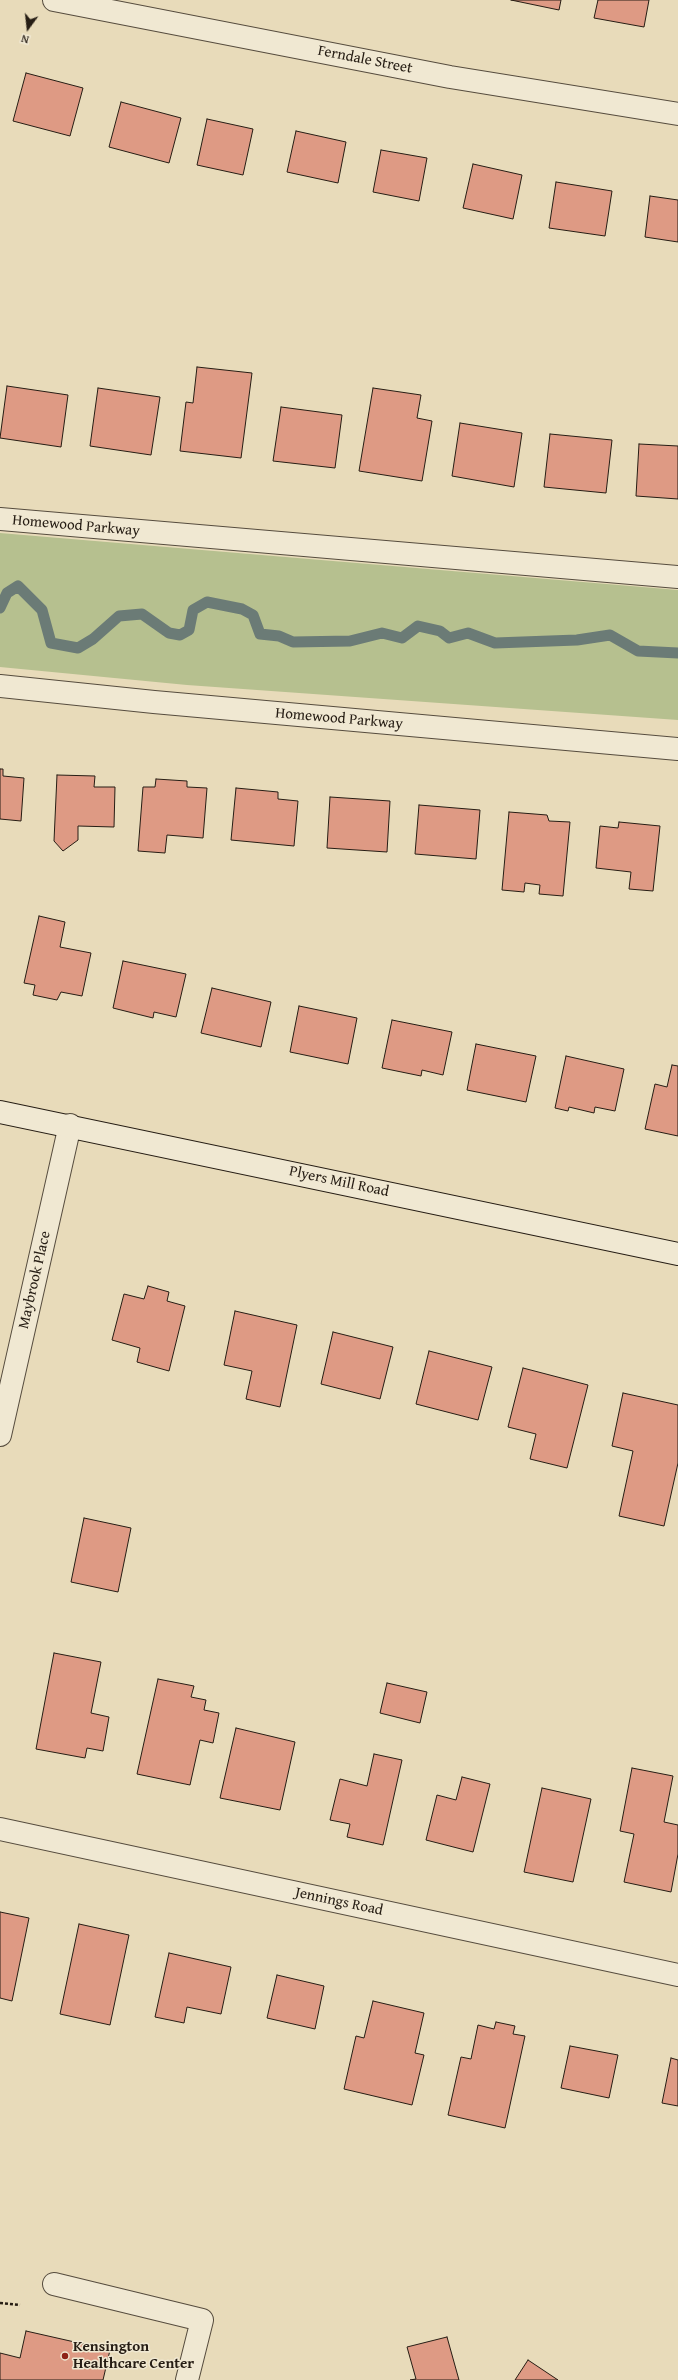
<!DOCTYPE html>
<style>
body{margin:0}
#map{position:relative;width:678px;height:2380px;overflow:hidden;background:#e8dbba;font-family:"Gentium Book Plus",serif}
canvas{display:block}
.north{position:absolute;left:8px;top:8px;width:40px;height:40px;-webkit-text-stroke:3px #f0e8d2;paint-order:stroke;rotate:195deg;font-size:11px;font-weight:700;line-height:16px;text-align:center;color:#261d14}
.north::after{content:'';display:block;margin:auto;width:14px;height:18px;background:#261d14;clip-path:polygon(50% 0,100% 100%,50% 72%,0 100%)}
</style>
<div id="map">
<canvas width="678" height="2380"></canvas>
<div class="north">N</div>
</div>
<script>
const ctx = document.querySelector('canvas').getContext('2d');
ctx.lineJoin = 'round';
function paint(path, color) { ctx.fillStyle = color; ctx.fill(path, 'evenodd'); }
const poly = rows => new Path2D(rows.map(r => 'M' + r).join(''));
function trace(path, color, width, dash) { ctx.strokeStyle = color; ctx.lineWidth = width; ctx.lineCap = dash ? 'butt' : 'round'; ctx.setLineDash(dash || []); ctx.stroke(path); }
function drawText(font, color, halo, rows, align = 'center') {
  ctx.font = font + ' "Gentium Book Plus",serif'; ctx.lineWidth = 3; ctx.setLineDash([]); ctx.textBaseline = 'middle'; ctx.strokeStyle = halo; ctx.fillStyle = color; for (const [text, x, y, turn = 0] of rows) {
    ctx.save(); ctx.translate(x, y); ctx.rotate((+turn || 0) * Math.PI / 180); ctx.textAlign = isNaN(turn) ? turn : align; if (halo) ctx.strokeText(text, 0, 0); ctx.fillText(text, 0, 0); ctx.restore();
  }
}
paint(poly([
 [0,533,678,590,678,720,187,685,0,667]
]), '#b6c08f');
trace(poly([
 [0,608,7,593,18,586,42,610,51,643,78,648,93,639,119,616,142,614,169,633,180,635,189,630,193,610,207,602,242,609,253,615,260,634,279,636,293,642,350,641,382,633,402,638,418,626,440,631,449,638,468,633,495,643,577,640,610,635,638,651,678,653]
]), '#6b7b76', 11);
const building = poly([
 [511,0,561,0,559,10,511,0],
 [598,0,649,0,644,27,594,18,598,0],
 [26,73,83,88,70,136,13,121,26,73],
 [121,102,181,118,169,163,109,147,121,102],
 [207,119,253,129,243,175,197,165,207,119],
 [296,131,346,142,338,183,287,172,296,131],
 [381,150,427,158,419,201,373,192,381,150],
 [473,164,522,175,513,219,463,208,473,164],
 [556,182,612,191,605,236,549,228,556,182],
 [650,196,678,200,678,242,645,237,650,196],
 [197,367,252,373,241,458,180,451,186,402,193,403,197,367],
 [7,386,68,395,61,447,0,438,7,386],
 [98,388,160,397,151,455,90,446,98,388],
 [373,388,421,395,417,418,432,421,422,481,359,471,373,388],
 [281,407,342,415,335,468,273,461,281,407],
 [460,423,522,433,514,487,452,476,460,423],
 [550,434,612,440,606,493,544,487,550,434],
 [639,444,678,446,678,499,636,496,639,444],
 [0,769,3,769,3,776,24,778,21,821,0,819,0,769],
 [57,775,95,776,94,787,115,787,114,827,78,826,78,840,63,851,54,841,57,775],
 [156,779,187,781,187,787,207,788,203,838,167,835,165,853,138,851,143,787,155,787,156,779],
 [236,788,278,792,278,799,298,801,294,846,231,840,236,788],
 [330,797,390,801,387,852,327,848,330,797],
 [419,805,480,810,476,859,415,854,419,805],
 [509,812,547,815,549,821,570,822,563,896,539,894,540,885,525,883,524,892,502,890,509,812],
 [619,822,660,826,653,891,629,889,631,872,596,868,600,826,618,828,619,822],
 [39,916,65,922,60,947,91,953,82,996,61,992,57,1000,33,995,35,985,24,983,39,916],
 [123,961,186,974,176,1017,154,1012,153,1018,113,1008,123,961],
 [212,988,271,1002,261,1047,201,1033,212,988],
 [299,1006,357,1018,348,1064,290,1052,299,1006],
 [392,1020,452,1032,443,1075,422,1070,421,1076,382,1068,392,1020],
 [476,1044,536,1056,526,1102,467,1090,476,1044],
 [566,1056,624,1069,615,1111,595,1107,594,1113,569,1107,568,1111,555,1108,566,1056],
 [672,1065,678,1066,678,1136,645,1129,655,1084,667,1087,672,1065],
 [148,1286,169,1292,167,1301,185,1306,169,1371,137,1362,140,1348,112,1340,124,1294,144,1299,148,1286],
 [235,1311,297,1325,280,1407,246,1399,252,1371,224,1365,235,1311],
 [333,1332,393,1347,380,1399,321,1384,333,1332],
 [429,1351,492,1367,478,1420,416,1404,429,1351],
 [523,1368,588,1385,567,1468,530,1459,536,1434,508,1427,523,1368],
 [623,1393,678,1405,678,1463,664,1526,619,1516,633,1451,612,1446,623,1393],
 [84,1518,131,1528,118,1592,71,1582,84,1518],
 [54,1653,101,1662,91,1713,109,1717,103,1751,87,1748,85,1758,36,1749,54,1653],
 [158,1679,194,1686,191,1697,206,1700,204,1710,219,1713,213,1743,200,1740,190,1785,137,1774,158,1679],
 [387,1683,427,1692,420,1723,380,1713,387,1683],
 [236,1728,295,1742,280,1810,220,1798,236,1728],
 [374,1754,402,1760,383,1845,347,1837,350,1824,330,1820,340,1779,367,1786,374,1754],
 [632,1768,673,1776,664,1822,678,1825,678,1854,671,1892,624,1882,634,1834,620,1831,632,1768],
 [462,1777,490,1784,473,1852,426,1840,437,1795,456,1800,462,1777],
 [542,1788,591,1799,573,1882,524,1872,542,1788],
 [0,1912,29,1918,12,2001,0,1998,0,1912],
 [79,1924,129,1935,110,2025,60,2014,79,1924],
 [169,1953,231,1967,221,2014,187,2007,184,2023,155,2017,169,1953],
 [277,1975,324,1986,315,2029,267,2018,277,1975],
 [373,2001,424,2013,415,2053,424,2055,412,2105,344,2089,356,2036,364,2038,373,2001],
 [496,2022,515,2026,513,2034,525,2036,505,2128,448,2115,461,2057,471,2059,478,2025,494,2029,496,2022],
 [570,2046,618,2055,609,2098,561,2088,570,2046],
 [671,2058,678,2060,678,2106,662,2103,671,2058],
 [26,2331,110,2350,103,2380,0,2380,0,2353,20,2358,26,2331],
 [447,2337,459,2380,410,2380,416,2379,407,2347,447,2337],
 [528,2360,558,2380,515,2380,528,2360]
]);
paint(building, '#de9a84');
trace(building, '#261d14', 1);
const lane = poly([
 [54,2284,202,2320,187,2380]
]);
const street = poly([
 [54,0,450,77,678,114],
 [0,519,678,577],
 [0,686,154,702,678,749],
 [0,1435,70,1125],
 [0,1829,678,1975]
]);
const secondary = poly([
 [0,1112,678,1254]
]);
trace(lane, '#564c3e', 24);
trace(street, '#564c3e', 24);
trace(secondary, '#261d14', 24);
trace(poly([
 [0,2303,20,2305]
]), '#261d14', 2.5, [3, 2]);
trace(lane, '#f0e8d2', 22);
trace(street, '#f0e8d2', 22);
trace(secondary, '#f0e8d2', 22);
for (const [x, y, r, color] of [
 [65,2356,4,"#8f2418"]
]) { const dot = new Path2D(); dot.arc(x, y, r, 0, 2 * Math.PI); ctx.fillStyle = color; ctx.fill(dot); trace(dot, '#f0e8d2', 1.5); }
drawText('15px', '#261d14', '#f0e8d2', [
 ["Ferndale Street",365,60,11],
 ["Homewood Parkway",76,526,5],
 ["Homewood Parkway",339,719,5],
 ["Plyers Mill Road",339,1182,12],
 ["Maybrook Place",35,1280,-77],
 ["Jennings Road",339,1902,12]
]);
drawText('bold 15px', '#261d14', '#f0e8d2', [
 ["Kensington",73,2347],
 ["Healthcare Center",73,2364]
], 'left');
</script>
